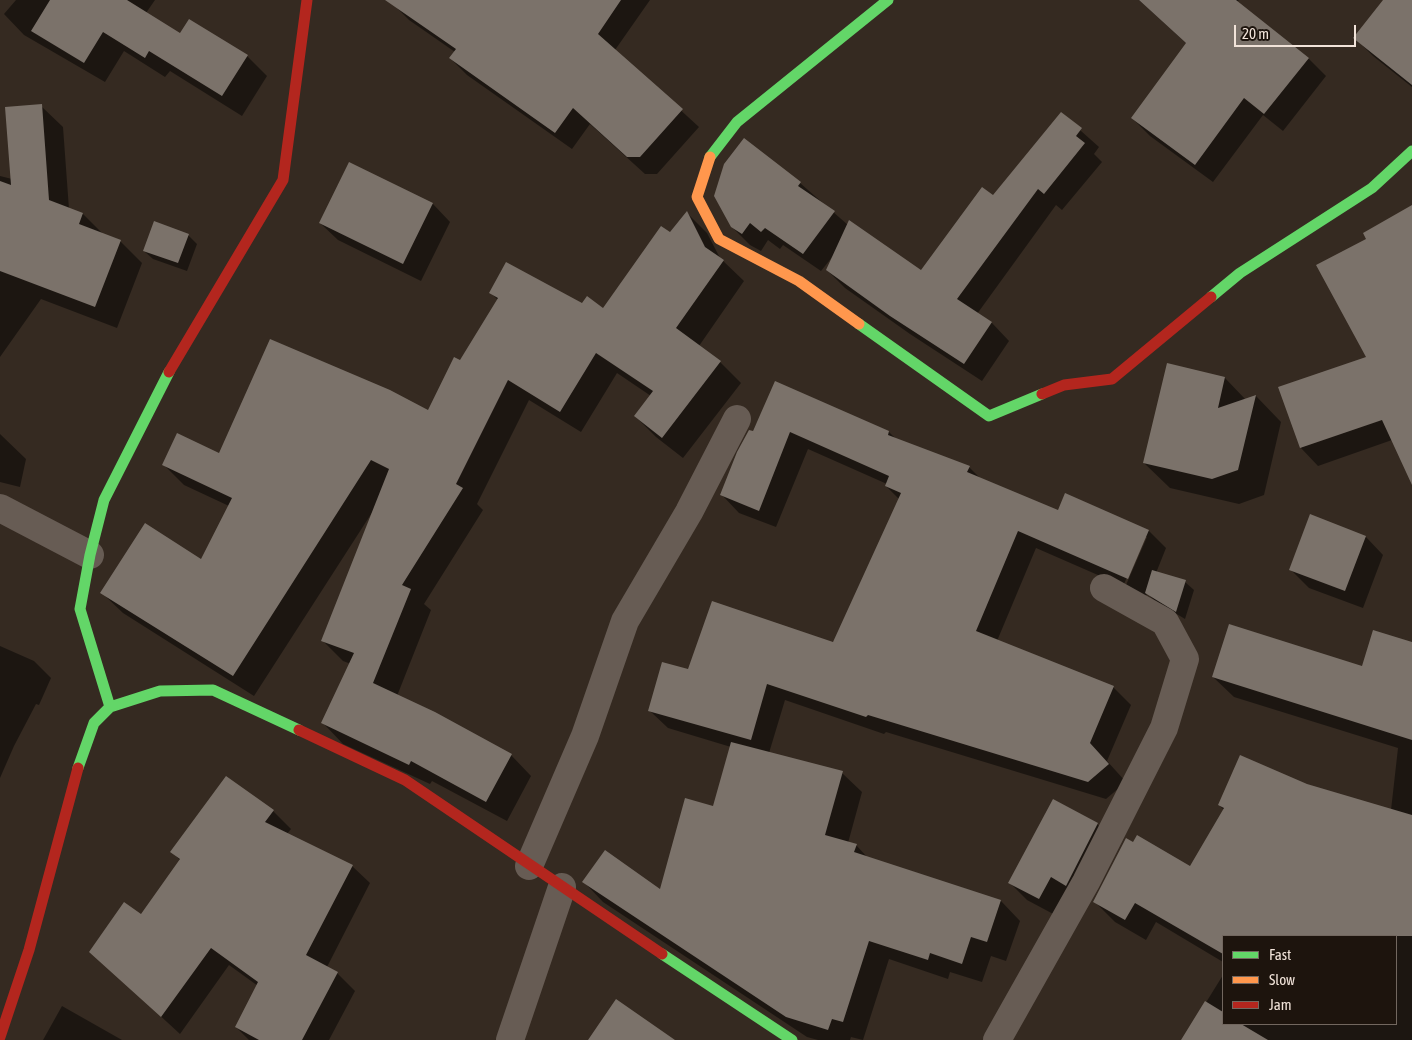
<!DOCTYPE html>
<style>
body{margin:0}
#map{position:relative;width:1412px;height:1040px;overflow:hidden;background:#352a21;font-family:"Asap Condensed",sans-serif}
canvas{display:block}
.legend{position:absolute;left:1222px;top:935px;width:175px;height:90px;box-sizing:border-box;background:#1d140d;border:1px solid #72675f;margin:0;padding:6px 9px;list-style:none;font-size:15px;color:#f1e3d9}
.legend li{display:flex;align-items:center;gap:10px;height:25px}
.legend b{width:25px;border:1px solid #72675f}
.scale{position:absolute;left:1234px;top:25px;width:122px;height:22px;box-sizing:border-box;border:2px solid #f1e3d9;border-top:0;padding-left:6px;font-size:15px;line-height:18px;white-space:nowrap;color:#f1e3d9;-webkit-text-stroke:4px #1d140d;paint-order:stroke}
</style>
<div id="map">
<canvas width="1412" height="1040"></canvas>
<ul class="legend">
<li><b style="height:6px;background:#63d668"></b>Fast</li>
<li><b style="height:6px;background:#ff974d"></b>Slow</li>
<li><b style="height:6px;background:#b3261e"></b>Jam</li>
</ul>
<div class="scale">20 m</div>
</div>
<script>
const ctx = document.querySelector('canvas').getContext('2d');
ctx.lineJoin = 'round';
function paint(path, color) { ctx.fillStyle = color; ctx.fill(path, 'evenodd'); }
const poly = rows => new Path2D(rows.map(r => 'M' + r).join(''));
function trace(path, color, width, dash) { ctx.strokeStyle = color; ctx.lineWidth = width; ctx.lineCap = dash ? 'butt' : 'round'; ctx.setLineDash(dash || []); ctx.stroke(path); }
paint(poly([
 [16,0,155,0,146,13,181,35,247,56,267,76,242,116,170,71,165,77,124,51,105,82,24,35,4,14],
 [394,0,650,0,615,50,699,127,657,174,645,174,590,124,572,149,467,75,450,58,455,52,409,20,392,3],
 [1139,0,1239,0,1237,2,1308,58,1326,76,1283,131,1263,115,1213,182,1150,136,1132,118,1187,44],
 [1385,0,1412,0,1412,87,1373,56,1355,38],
 [41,106,63,127,69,209,83,214,104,235,120,241,142,263,117,328,41,299,0,357,0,176,12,179],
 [1062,114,1099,147,1094,154,1102,162,1062,210,1056,205,977,314,992,323,1009,341,982,381,910,334,845,288,827,270,833,256,821,271,783,245,780,249,768,240,761,251,750,245,732,227,800,183,848,225,922,271,993,197],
 [433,204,450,222,421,281,338,240,320,223],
 [1412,207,1412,482,1392,440,1318,466,1301,448,1367,357,1368,239],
 [687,213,707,233,720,258,744,281,699,346,720,362,741,383,683,458,656,437,635,416,651,396,617,373,581,432,529,400,477,504,483,510,424,604,431,610,397,696,511,755,531,776,507,821,432,781,430,784,343,744,323,723,351,664,343,661,322,640,373,511,254,696,123,613,102,593,202,561,229,506,184,485,163,464,429,411,498,300,491,293,583,304,603,309],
 [188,235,197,244,187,271,153,259,144,251],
 [1168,365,1225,378,1246,400,1256,396,1281,422,1264,495,1239,504,1170,488,1144,463],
 [776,383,889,432,896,439,969,467,981,479,1058,511,1149,531,1166,548,1156,573,1185,582,1194,590,1185,619,1155,601,1147,593,1146,596,1036,548,997,641,1113,687,1131,705,1107,761,1126,782,1106,799,886,732,884,734,785,700,769,753,842,773,862,792,848,843,856,845,868,858,1001,901,1020,921,1006,961,991,956,982,982,950,972,948,979,889,959,863,1040,851,1037,850,1040,818,1040,807,1037,603,902,584,882,661,891,714,808,731,747,668,728,650,711,689,671,833,643,900,500,886,486,887,484,808,449,776,527,739,513,722,495],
 [1145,537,1147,537,1126,585,1124,584],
 [0,434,26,459,20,487,0,482],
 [1366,537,1383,555,1363,608,1309,588,1291,570],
 [1412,643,1412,1040,1186,1040,1184,1038,1223,975,1223,1024,1396,1024,1396,936,1223,936,1223,962,1156,922,1146,940,1115,922,1094,901,1191,868,1224,810,1219,805,1307,786,1391,810,1398,748,1234,697,1213,677,1363,667],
 [0,646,34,661,51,678,39,705,36,704,14,746,0,778],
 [1053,801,1097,824,1115,842,1057,916,1027,900,1009,882],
 [273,811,291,829,287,834,352,866,370,883,327,967,337,973,355,991,329,1040,249,1040,236,1027,258,986,229,965,180,1034,91,952,141,916,181,861,172,852],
 [62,1006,122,1040,43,1040]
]), '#0007');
paint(poly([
 [50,0,127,0,180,33,189,19,248,55,222,96,149,51,145,58,103,32,84,63,31,31],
 [385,0,621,0,598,34,683,109,640,157,627,157,573,108,555,133,449,58,456,49],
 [1139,0,1236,0,1309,58,1264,114,1244,98,1195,165,1131,118,1186,43],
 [1383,0,1412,0,1412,85,1353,38],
 [42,104,49,200,83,213,79,224,121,240,95,307,0,271,0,181,11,185,5,107],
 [1061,112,1082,128,1076,136,1085,143,1044,194,1038,189,957,299,992,322,964,364,890,316,826,270,849,220,921,270,982,187,993,195],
 [744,138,801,182,798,186,835,211,803,254,765,228,761,232,750,223,742,234,731,227,714,196,724,164],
 [349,162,433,203,403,264,319,223],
 [1412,205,1412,485,1382,420,1300,448,1278,387,1366,357,1316,265,1366,239,1363,233],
 [687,211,705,247,724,260,676,328,721,361,662,438,634,416,653,391,596,353,560,412,508,380,456,484,463,488,402,585,411,589,373,683,435,712,512,754,486,802,411,761,409,765,321,723,354,653,321,641,389,469,371,460,233,676,100,593,145,523,201,559,232,498,162,465,177,433,219,453,270,339,390,390,428,410,454,357,460,360,498,298,489,293,506,262,582,303,587,296,603,308,661,226,670,232],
 [154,221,189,234,178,263,143,251],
 [1167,363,1225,377,1218,408,1256,395,1238,470,1212,479,1143,463],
 [775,381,889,431,888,435,970,466,967,472,1058,510,1065,493,1149,530,1128,579,1018,531,976,631,1114,686,1090,743,1109,764,1088,782,868,715,866,717,767,684,751,740,648,711,662,662,688,669,712,601,833,642,901,493,885,486,889,476,790,432,759,511,720,495,737,452,749,430,753,431],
 [1310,514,1366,536,1345,591,1289,570],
 [1152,570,1186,580,1176,612,1145,593],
 [1229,624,1362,666,1373,630,1412,642,1412,740,1212,677],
 [731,742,843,771,825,835,857,844,854,852,1001,900,987,942,971,937,962,964,930,953,928,960,869,941,843,1022,832,1019,828,1030,786,1017,582,882,605,850,660,889,685,798,713,806],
 [1240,755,1307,784,1412,815,1412,936,1223,936,1223,954,1135,903,1125,920,1093,902,1126,838,1133,842,1137,835,1190,866,1224,808,1218,805],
 [226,776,274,810,265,822,353,865,306,955,338,972,302,1040,259,1040,235,1027,258,982,211,948,161,1017,89,952,124,902,141,914,180,859,170,852],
 [1053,799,1098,823,1066,886,1051,877,1039,899,1008,883],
 [616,999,675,1040,588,1040],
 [1205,1001,1223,1012,1223,1024,1241,1024,1268,1040,1181,1040]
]), '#7b726a');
trace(poly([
 [0,508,90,555],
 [529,866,585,736,625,621,689,512,737,419],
 [510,1040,562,887],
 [997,1040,1086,882,1164,728,1185,659,1165,622,1104,588]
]), '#675c54', 28);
trace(poly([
 [710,157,737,122,888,0],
 [1211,297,1240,273,1372,188,1412,151],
 [859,324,989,416,1042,394],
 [110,707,80,609,90,555,104,500,169,372],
 [78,768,94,723,110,707,160,691,213,690,299,730],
 [662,954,792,1040]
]), '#63d668', 11);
trace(poly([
 [710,157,697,197,719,239,799,281,859,324]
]), '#ff974d', 11);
trace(poly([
 [169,372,283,180,307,0],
 [1042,394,1064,385,1112,379,1211,297],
 [299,730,405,780,662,954],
 [0,1037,29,950,78,768]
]), '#b3261e', 11);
</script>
